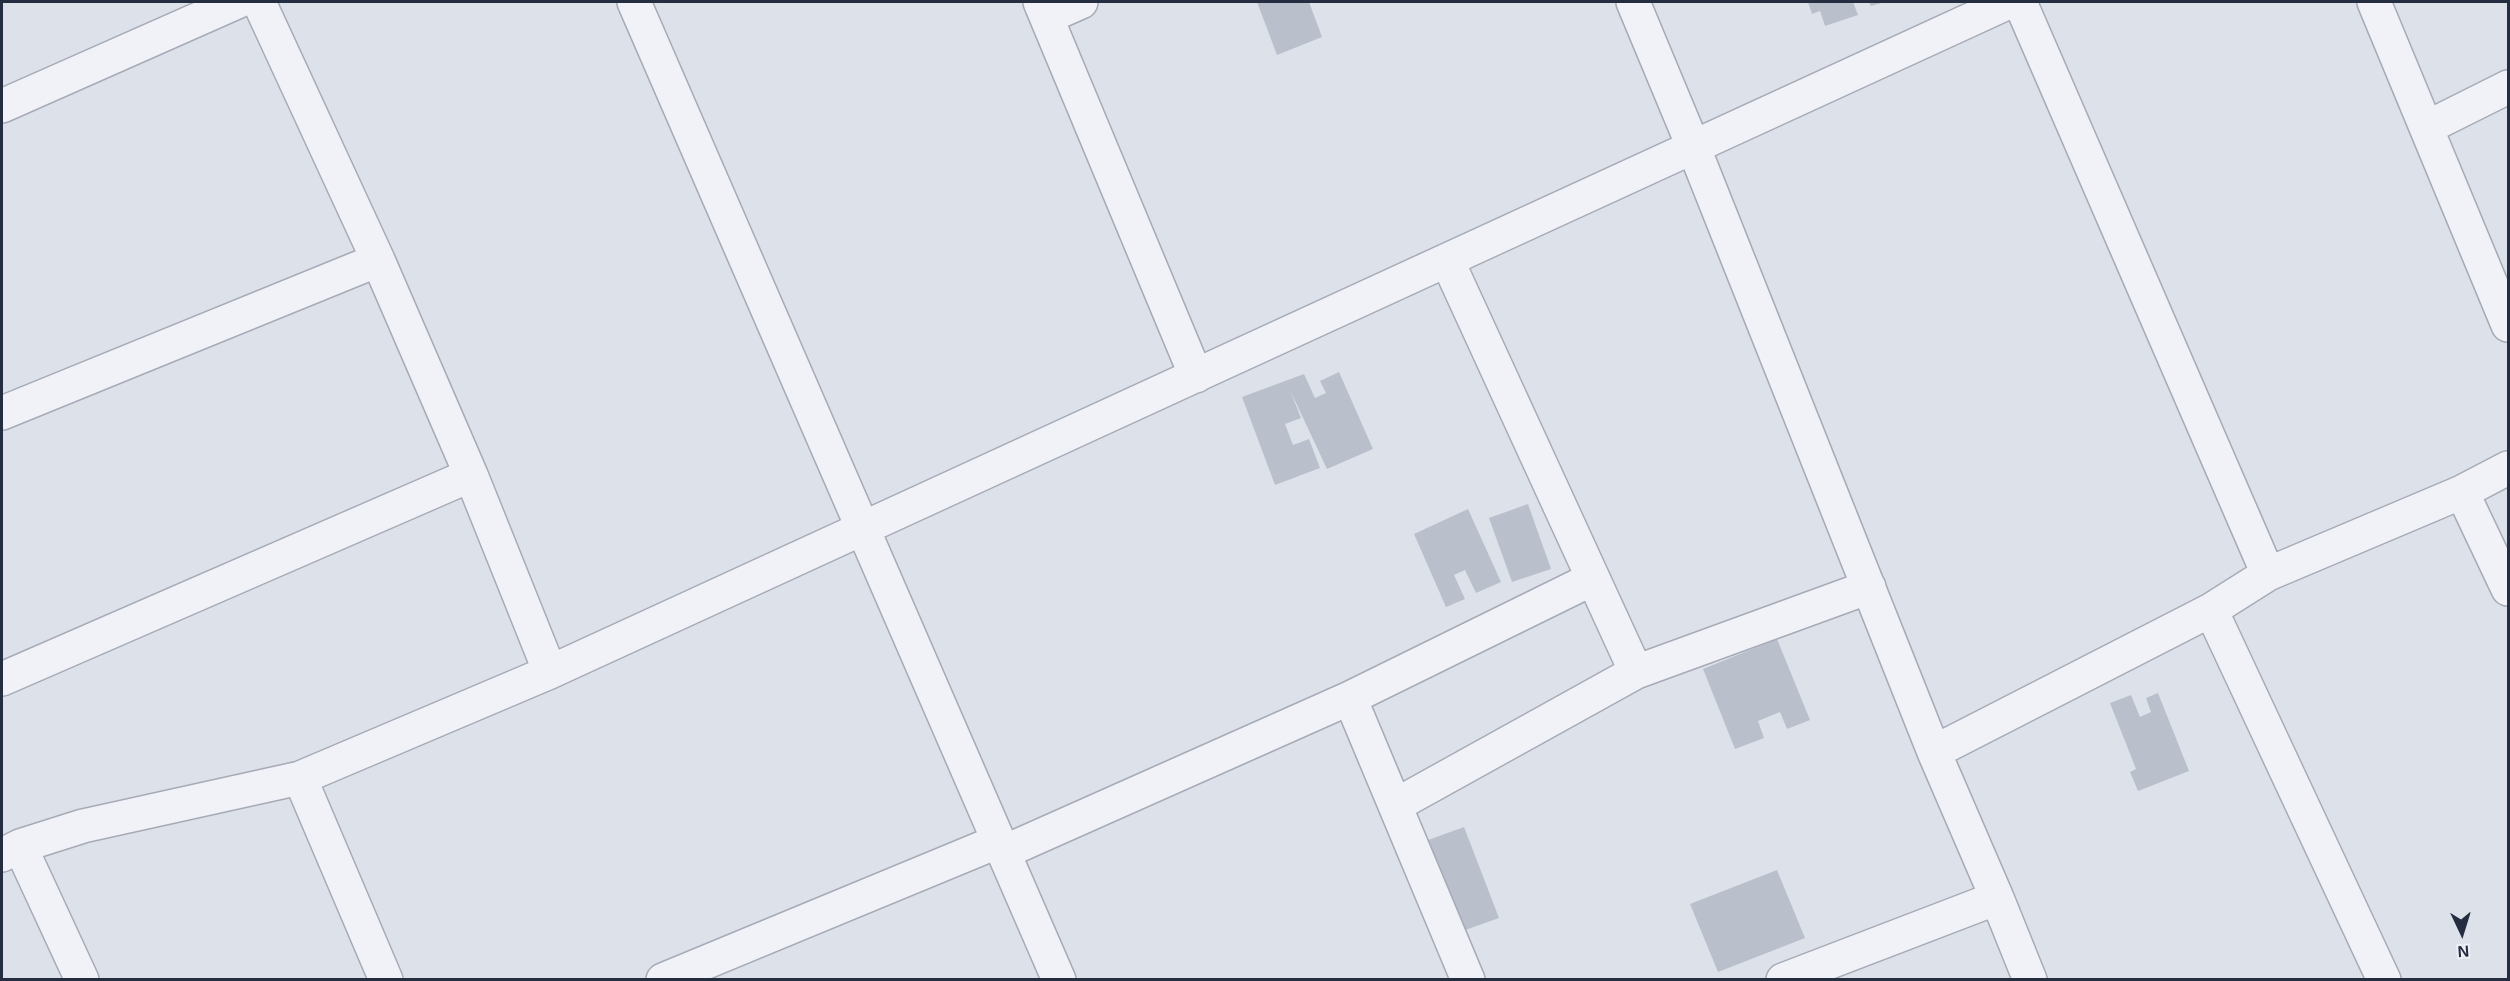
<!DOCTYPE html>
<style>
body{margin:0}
#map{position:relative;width:2510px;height:981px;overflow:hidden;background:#dde1e9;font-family:Arial,sans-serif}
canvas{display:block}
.frame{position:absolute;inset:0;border:3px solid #252d41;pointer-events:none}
.north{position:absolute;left:2432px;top:903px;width:60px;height:60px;-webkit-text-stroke:4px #edf0f6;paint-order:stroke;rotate:176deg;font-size:16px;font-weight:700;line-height:24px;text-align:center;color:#252d41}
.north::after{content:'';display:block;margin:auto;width:21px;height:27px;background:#252d41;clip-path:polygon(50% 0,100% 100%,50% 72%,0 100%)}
</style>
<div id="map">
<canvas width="2510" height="981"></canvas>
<div class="frame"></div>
<div class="north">N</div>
</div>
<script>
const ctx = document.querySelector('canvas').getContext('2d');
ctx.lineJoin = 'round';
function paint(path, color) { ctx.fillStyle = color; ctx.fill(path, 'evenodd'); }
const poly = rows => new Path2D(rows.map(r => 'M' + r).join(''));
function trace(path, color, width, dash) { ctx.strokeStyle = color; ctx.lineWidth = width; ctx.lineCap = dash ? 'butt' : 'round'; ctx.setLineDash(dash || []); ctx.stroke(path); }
paint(poly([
 [1257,2,1309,2,1322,37,1277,55],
 [1808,2,1853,2,1858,15,1825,26,1820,11,1812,14],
 [1869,2,1885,2,1871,6],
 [1339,372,1373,449,1327,469,1290,390,1301,418,1285,424,1293,445,1309,439,1320,468,1275,485,1242,397,1304,374,1315,398,1326,393,1320,381],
 [1528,504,1551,569,1512,582,1489,518],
 [1468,509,1501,582,1476,593,1465,570,1454,575,1465,599,1446,607,1414,534],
 [1777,639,1810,720,1787,729,1780,712,1758,721,1764,738,1735,749,1703,669],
 [2158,693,2189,771,2138,791,2130,772,2136,769,2110,703,2131,695,2140,717,2151,712,2146,698],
 [1464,827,1499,918,1454,934,1420,843],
 [1777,870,1805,938,1718,972,1690,904]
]), '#babfcc');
const minor = poly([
 [259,2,378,260,471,475,550,672],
 [634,2,1059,980],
 [1040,2,1196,376],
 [1633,2,1693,146,1934,752,1997,898,2030,980],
 [2020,2,2268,574],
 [2374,2,2508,325],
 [1047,17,1081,2],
 [2,106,237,2],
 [2428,127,2508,87],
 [1447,260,1636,672],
 [2,413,378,260],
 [2462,492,2508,589],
 [2211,610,2384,980],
 [2,679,471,475],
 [1350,698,1468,980],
 [1934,752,2211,610,2268,574,2462,492,2508,468],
 [300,778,386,980],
 [1396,805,1636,672,1869,587],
 [20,846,82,980],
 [1004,852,1350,698,1592,579],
 [2,855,20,846,83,826,300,778,550,672,2009,2],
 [663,980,999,841],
 [1783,980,1997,898]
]);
trace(minor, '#a6abb7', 36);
trace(minor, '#f0f2f7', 33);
</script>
